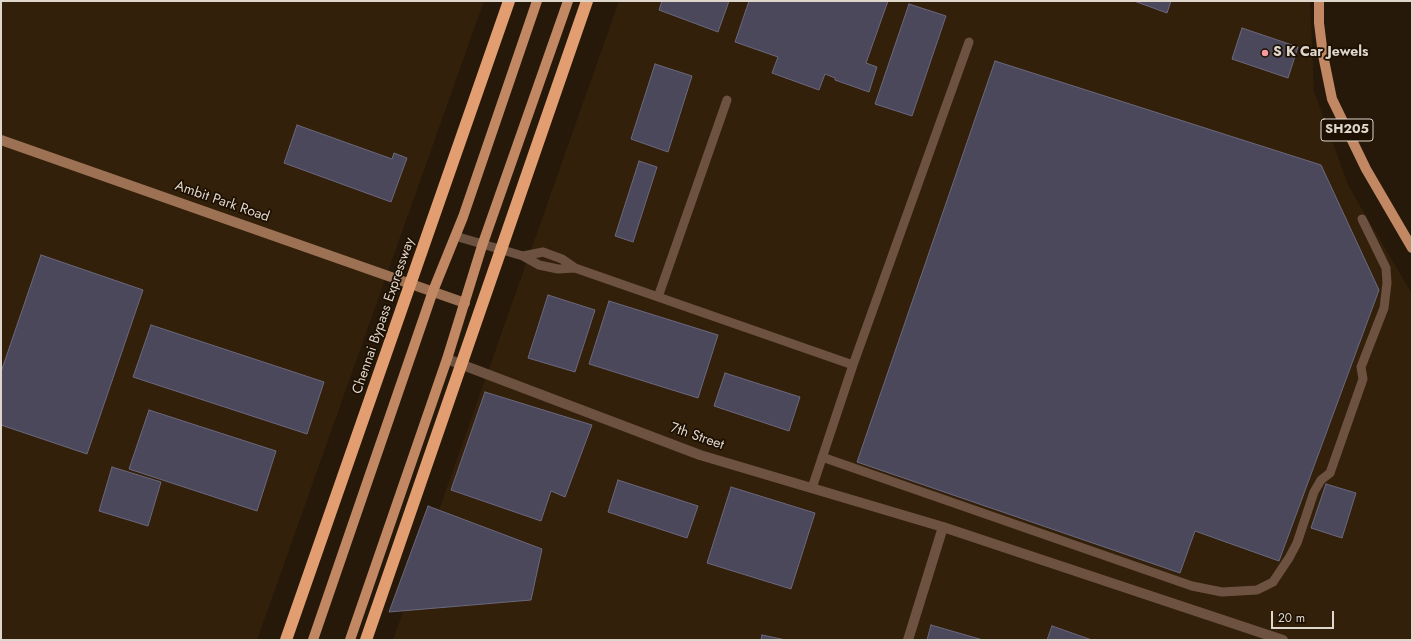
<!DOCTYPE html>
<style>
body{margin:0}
#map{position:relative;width:1413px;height:641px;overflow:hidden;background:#261909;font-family:Jost,sans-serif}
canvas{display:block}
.frame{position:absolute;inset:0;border:2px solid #dfd6cc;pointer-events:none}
.scale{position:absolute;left:1271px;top:611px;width:63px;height:18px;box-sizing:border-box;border:2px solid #dfd6cc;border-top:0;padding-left:5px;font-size:12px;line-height:14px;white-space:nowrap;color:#dfd6cc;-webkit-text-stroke:3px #1d1002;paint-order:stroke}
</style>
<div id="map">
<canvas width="1413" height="641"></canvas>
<div class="frame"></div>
<div class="scale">20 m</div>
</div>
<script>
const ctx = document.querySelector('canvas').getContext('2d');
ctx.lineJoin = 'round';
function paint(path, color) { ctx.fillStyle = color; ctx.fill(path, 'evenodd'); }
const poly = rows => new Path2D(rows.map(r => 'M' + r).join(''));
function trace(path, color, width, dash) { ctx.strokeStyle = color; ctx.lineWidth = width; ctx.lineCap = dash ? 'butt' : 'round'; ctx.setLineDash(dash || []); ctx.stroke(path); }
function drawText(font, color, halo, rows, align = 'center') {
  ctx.font = font + ' Jost,sans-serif'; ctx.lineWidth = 3.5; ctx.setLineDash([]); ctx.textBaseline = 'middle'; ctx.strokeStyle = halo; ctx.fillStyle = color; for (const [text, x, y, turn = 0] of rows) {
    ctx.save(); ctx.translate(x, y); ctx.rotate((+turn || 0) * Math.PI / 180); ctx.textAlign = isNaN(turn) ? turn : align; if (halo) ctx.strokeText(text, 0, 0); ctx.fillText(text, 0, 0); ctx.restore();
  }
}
paint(poly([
 [1,1,484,1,257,640,1,640],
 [619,1,1310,1,1314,92,1349,187,1412,294,1412,640,393,640]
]), '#33200a');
const building = poly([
 [662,1,729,1,718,32,659,10,662,1],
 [749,1,888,1,866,63,877,67,869,92,835,80,835,78,825,74,819,90,772,73,778,57,735,42,749,1],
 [1134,1,1171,1,1167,13,1134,1],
 [909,4,946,16,912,116,875,104,909,4],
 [1242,28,1298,47,1288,78,1232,59,1242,28],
 [995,61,1321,165,1379,290,1279,561,1195,531,1180,573,857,462,995,61],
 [655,64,692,76,668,152,631,139,655,64],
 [297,125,392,159,394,153,407,158,391,202,284,163,297,125],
 [639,161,657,167,633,242,615,236,639,161],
 [41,255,143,290,87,454,1,425,1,372,41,255],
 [548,295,595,310,575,372,528,358,548,295],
 [609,301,718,335,698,398,589,364,609,301],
 [151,325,324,382,307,434,133,377,151,325],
 [725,373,800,397,789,431,714,406,725,373],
 [485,392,592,425,565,497,551,491,541,521,451,490,485,392],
 [149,410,276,451,257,511,129,469,149,410],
 [112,467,161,482,148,526,99,511,112,467],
 [618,480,698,506,687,538,608,512,618,480],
 [1326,484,1356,493,1342,538,1311,528,1326,484],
 [731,487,815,513,791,589,707,563,731,487],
 [428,506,542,549,531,600,389,612,428,506],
 [931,625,983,640,927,640,931,625],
 [1052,626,1092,640,1047,640,1052,626],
 [762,635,786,640,761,640,762,635]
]);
paint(building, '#4b485c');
trace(building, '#6b687e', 1);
trace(poly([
 [455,236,523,256,539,265,558,269,575,268,562,259,543,252,523,256],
 [575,268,853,365,812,488],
 [658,297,727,100],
 [853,365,969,42],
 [822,457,1192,586,1222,592,1257,590,1273,582,1289,558,1297,543,1314,492,1321,480,1330,473,1363,379,1361,367,1384,308,1387,283,1386,268,1362,219]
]), '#6d5241', 9);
trace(poly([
 [447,359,700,455,943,527,1283,640],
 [908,640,943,527]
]), '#6d5241', 10);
trace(poly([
 [1,140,465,303]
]), '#9c7154', 10);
trace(poly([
 [1319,1,1319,23,1323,55,1332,99,1366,169,1412,248],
 [313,640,433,291,463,217,537,1],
 [350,640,447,359,482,246,568,1]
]), '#c18863', 10);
trace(poly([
 [286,640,509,1],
 [366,640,587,1]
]), '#e29e70', 12);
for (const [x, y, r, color] of [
 [1265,53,4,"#f49b9f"]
]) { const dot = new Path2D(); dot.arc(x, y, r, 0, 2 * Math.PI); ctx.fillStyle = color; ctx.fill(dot); trace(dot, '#1d1002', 1.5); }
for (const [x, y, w] of [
 [1347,130,52]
]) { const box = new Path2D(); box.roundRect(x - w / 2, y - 11, w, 22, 3); ctx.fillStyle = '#1d1002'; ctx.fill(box); trace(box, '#dfd6cc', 1); }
drawText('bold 13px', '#dfd6cc', null, [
 ["SH205",1347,130]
]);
drawText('bold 14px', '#dfd6cc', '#1d1002', [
 ["S K Car Jewels",1273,53]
], 'left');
drawText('14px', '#dfd6cc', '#1d1002', [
 ["Ambit Park Road",222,202,19],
 ["Chennai Bypass Expressway",384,316,-71],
 ["7th Street",697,437,19]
]);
</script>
